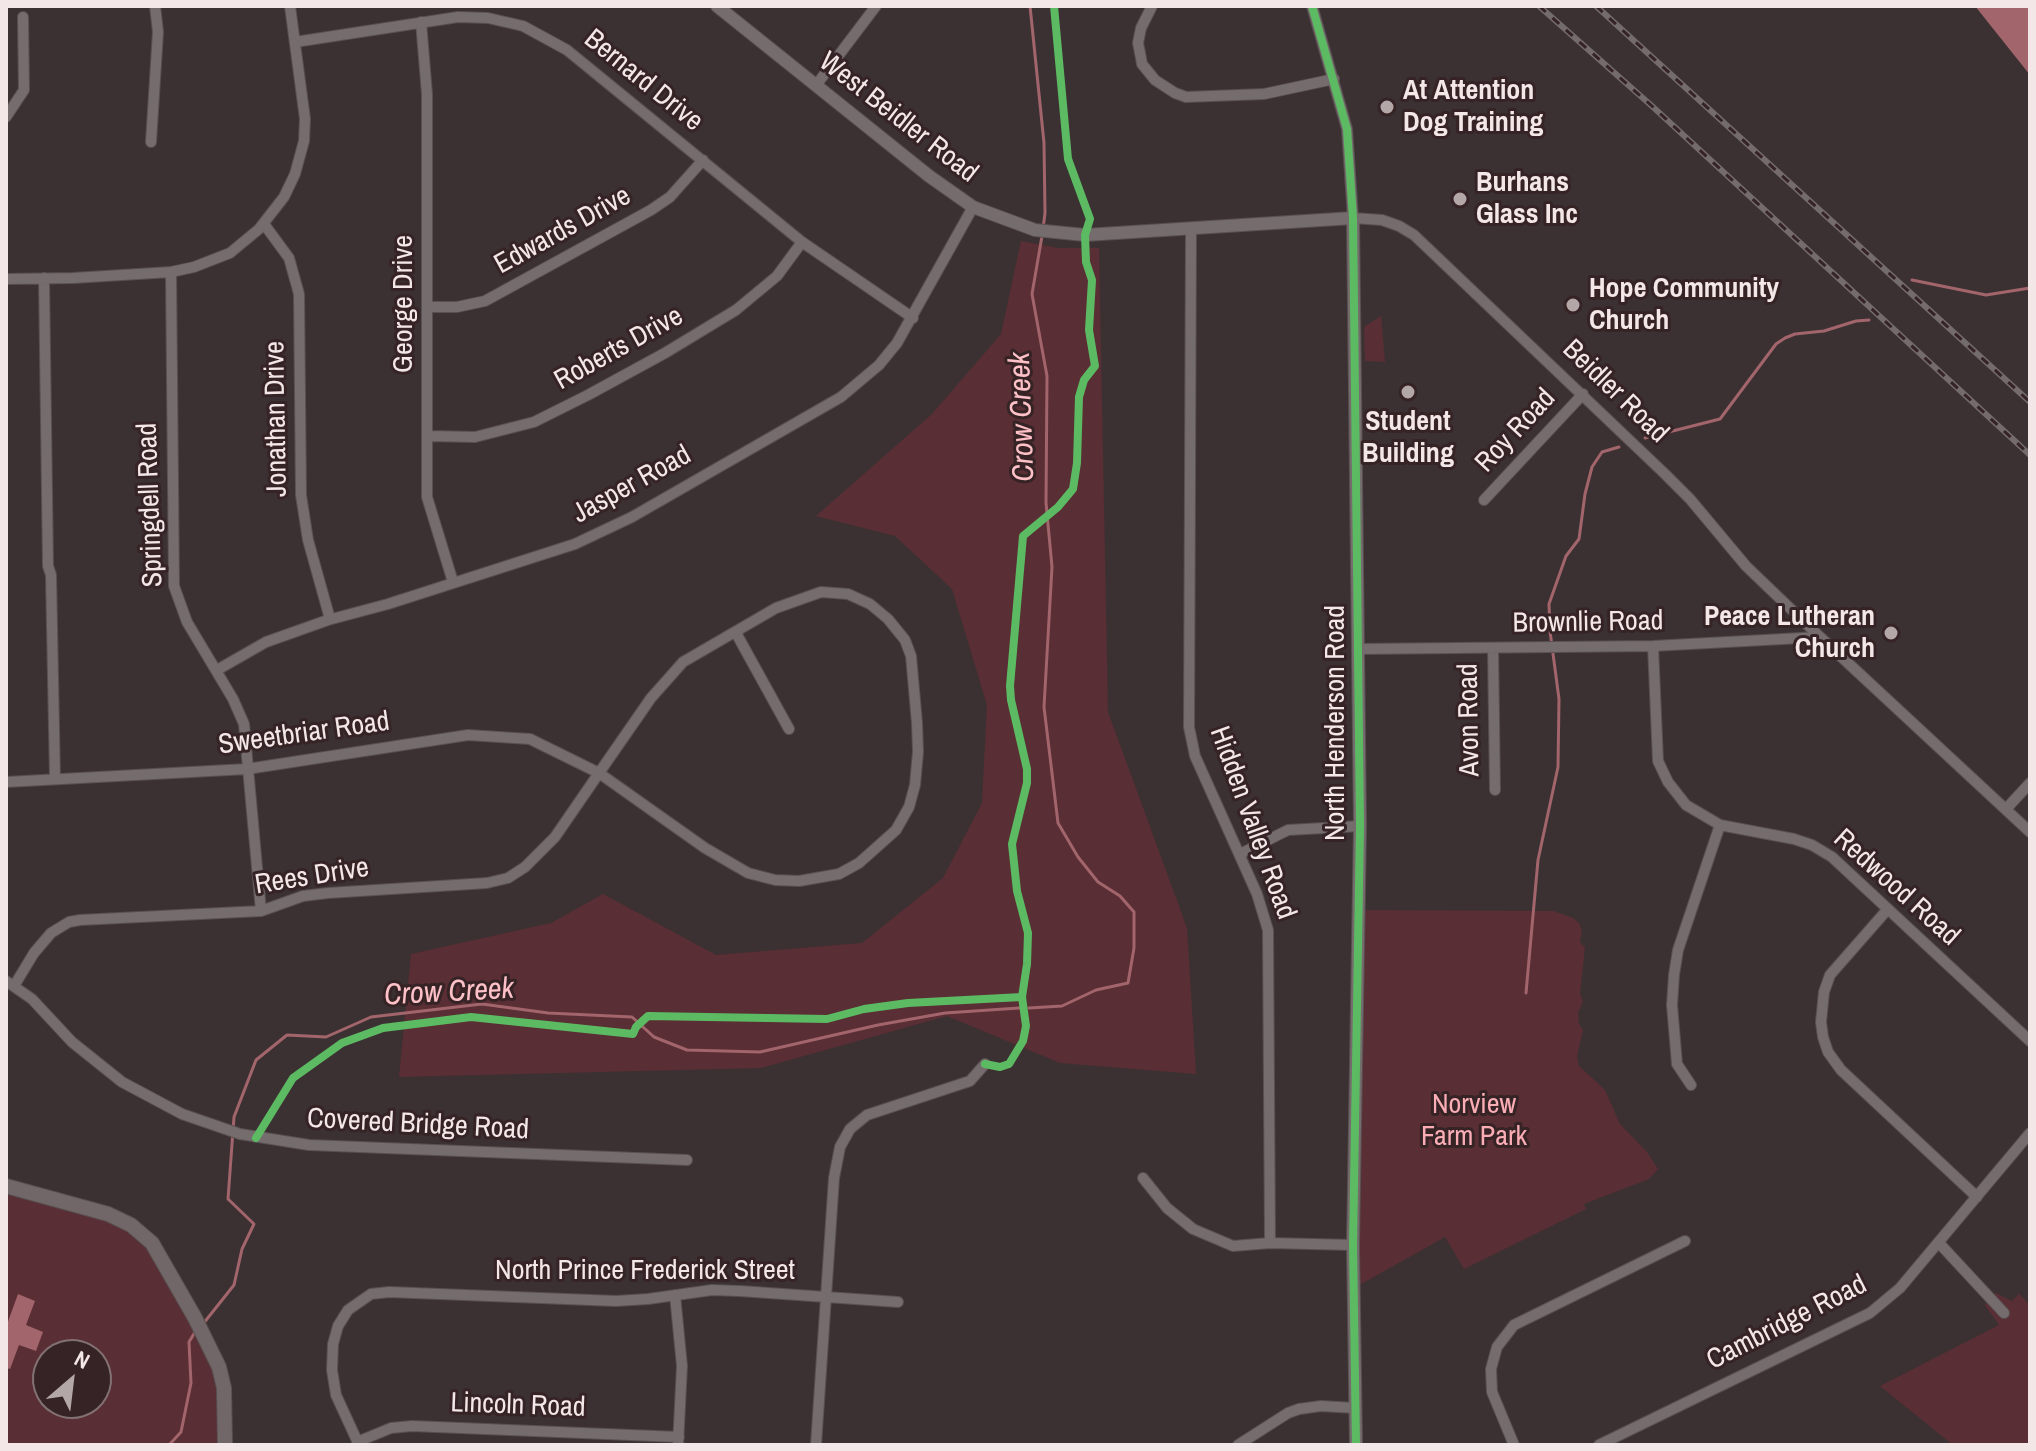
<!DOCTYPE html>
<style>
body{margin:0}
#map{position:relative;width:2036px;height:1451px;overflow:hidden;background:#3c3132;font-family:"Archivo Narrow",sans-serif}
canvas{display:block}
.frame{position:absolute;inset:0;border:8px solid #f4e7e8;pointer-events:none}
.north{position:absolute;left:32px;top:1339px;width:80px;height:80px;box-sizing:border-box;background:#362325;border:2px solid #827173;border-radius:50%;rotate:28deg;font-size:22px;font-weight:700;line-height:32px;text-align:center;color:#f4e7e8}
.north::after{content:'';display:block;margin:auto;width:28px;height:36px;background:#b4a7a8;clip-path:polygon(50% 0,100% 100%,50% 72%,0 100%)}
</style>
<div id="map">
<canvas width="2036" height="1451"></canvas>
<div class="frame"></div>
<div class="north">N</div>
</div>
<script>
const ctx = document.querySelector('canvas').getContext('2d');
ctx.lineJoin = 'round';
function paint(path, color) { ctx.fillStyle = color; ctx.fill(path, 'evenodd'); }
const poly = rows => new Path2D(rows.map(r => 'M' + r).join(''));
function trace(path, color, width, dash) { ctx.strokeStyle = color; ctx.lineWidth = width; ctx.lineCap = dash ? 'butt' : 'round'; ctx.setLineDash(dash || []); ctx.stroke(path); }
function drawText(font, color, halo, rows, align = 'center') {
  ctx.font = font + ' "Archivo Narrow",sans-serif'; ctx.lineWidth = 6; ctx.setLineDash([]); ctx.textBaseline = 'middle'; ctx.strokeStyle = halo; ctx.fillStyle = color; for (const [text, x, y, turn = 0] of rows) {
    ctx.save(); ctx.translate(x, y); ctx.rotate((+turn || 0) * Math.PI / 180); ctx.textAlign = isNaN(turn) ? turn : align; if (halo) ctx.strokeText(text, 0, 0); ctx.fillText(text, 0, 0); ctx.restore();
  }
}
paint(poly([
 [1021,241,1058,248,1099,248,1108,712,1187,928,1196,1074,1060,1063,947,1016,761,1068,399,1077,411,954,551,923,603,894,716,955,862,943,943,878,982,803,987,705,952,589,895,536,816,516,932,414,1001,334],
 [1381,316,1385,362,1365,361,1364,327],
 [1358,910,1554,911,1573,918,1579,923,1582,931,1580,942,1585,947,1580,994,1583,1002,1578,1012,1579,1024,1583,1030,1577,1056,1579,1066,1605,1090,1620,1124,1647,1152,1658,1169,1649,1179,1584,1204,1586,1209,1464,1269,1445,1237,1354,1288],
 [6,1186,139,1231,215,1358,225,1445,6,1445],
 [48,1355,96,1355,96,1403,48,1403],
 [1996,1293,2012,1301,2019,1294,2030,1305,2030,1445,1953,1445,1880,1386,1999,1325,1985,1305]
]), '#592e34');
paint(poly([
 [1975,6,2030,6,2030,75],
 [18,1294,35,1301,26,1325,43,1332,36,1351,19,1345,10,1369,6,1368,6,1327]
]), '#a2656b');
trace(poly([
 [1030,6,1044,143,1045,213,1043,229],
 [1912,280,1986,295,2030,288],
 [1645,438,1720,419,1776,344,1785,338,1795,334,1824,331,1856,321,1869,320],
 [1526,993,1538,860,1558,767,1559,699,1550,631,1549,604,1566,556,1579,539,1585,494,1592,467,1602,452,1619,447],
 [1029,1008,1062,1006,1096,990,1128,983,1134,948,1134,912,1120,896,1098,882,1078,857,1058,823,1044,707,1052,567,1046,503,1047,376,1032,294,1042,236],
 [203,1324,234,1285,242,1249,254,1224,228,1199,234,1117,256,1060,287,1035,326,1037,371,1017,482,1004,548,1013,632,1017,654,1037,687,1050,760,1052,878,1025,945,1013,1019,1008],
 [169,1445,181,1432,191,1383,189,1342,195,1332]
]), '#a2656b', 3);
const minor = poly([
 [1152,6,1141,28,1138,43,1140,53,1142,64,1155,80,1175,93,1186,97,1264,94,1334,79],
 [1312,6,1347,129,1353,218,1382,220,1399,226,1414,235,1665,474,1690,499,1746,566,1820,637],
 [421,22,427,94,427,497,453,582],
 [295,42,458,17,488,18,523,26,567,50,802,242,913,318],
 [817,84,876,6],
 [6,117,24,90,23,17],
 [151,142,158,32,155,6],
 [264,224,289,258,299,294,301,495,308,540,330,619],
 [1191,228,1189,727,1195,756,1257,894,1268,930,1270,1243],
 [171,272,174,586,187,622,233,699,244,724,261,911],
 [44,278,48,566,51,575,55,779],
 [6,279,73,278,171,272,194,267,230,253,259,229,284,197,295,174,304,141,305,119,290,6],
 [429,307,457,307,485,301,651,210,670,197,703,160],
 [429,436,475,437,534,422,588,395,665,353,736,310,777,276,802,242],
 [1484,500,1583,394],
 [821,592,848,594,870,604,888,619,905,640,911,656,917,723,918,752,915,785,909,807,896,830,859,863,839,874,799,881,775,880,748,873,705,848,599,773,651,698,683,662,776,608,821,592],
 [736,633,789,729],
 [1653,646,1658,761,1668,782,1686,805,1720,825,1794,839,1812,845,1832,857,2030,1041],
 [1493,648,1495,790],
 [1358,649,1653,646,1820,637,2030,832],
 [217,670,266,642,328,620,388,604,575,544,632,517,841,397,879,365,897,343,973,207],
 [6,782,247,769,468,735,530,739,599,773,555,837,525,867,508,878,487,883,328,893,303,896,261,911,80,920,69,922,51,933,34,953,14,986],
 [2006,809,2030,783],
 [1240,854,1288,830,1360,826],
 [1887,910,1830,975,1824,992,1821,1022,1823,1037,1828,1052,1841,1070,1977,1197],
 [6,981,32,999,72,1042,122,1082,182,1114,240,1134,309,1145,687,1160],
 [1691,1085,1677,1064,1672,1005,1674,975,1678,950,1720,825],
 [1143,1178,1167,1208,1193,1229,1233,1246,1270,1243,1353,1245],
 [1939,1243,2004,1313],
 [675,1295,682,1366,678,1445],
 [357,1442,391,1428,412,1426,679,1437],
 [359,1445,336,1395,332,1370,333,1344,338,1326,348,1310,371,1294,389,1292,616,1301,648,1299,712,1290,740,1291,898,1302],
 [816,1445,834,1178,840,1147,850,1129,867,1115,970,1081,985,1064],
 [1238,1445,1288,1413,1299,1409,1321,1406,1355,1408],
 [1514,1445,1492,1392,1491,1369,1497,1347,1514,1325,1685,1241],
 [1599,1445,1870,1313,1900,1288,2030,1133]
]);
const tertiary = poly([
 [717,6,929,176,973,207,1035,230,1085,235,1353,218,1360,826,1353,1245,1356,1445]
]);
const secondary = poly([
 [6,1186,108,1214,131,1225,152,1243,195,1318,219,1367,224,1388,225,1445]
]);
trace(minor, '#595051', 12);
trace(tertiary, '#595051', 14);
trace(secondary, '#595051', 16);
trace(minor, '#756c6d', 10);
trace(tertiary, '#756c6d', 12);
trace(secondary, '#726768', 14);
const rail = poly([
 [1539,6,1653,107,2030,455],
 [1596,6,2030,402]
]);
trace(rail, '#736b6c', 6);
trace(rail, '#362325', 3, [9]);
trace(poly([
 [1312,6,1347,129,1353,218,1360,826,1353,1245,1356,1445],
 [985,1064,1000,1067,1009,1064,1023,1041,1026,1026,1022,997,1027,964,1028,933,1017,891,1012,844,1027,783,1027,769,1011,700,1010,686,1023,536,1058,507,1073,489,1077,463,1079,397,1084,380,1095,366,1089,330,1092,280,1086,262,1085,235,1090,219,1068,159,1054,6],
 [256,1138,293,1078,342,1043,383,1028,471,1017,633,1034,636,1027,648,1016,827,1019,864,1009,908,1003,1022,997]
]), '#5cba63', 8);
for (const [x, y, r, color] of [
 [1387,107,8,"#b4a7a8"],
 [1460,199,8,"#b4a7a8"],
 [1573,305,8,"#b4a7a8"],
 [1408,392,8,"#b4a7a8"],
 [1891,633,8,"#b4a7a8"]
]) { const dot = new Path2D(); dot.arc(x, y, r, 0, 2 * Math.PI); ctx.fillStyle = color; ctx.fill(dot); trace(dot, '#362325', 3); }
drawText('28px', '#f4e7e8', '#362325', [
 ["Bernard Drive",643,81,39],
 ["West Beidler Road",898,118,38],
 ["Edwards Drive",563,231,-29],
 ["George Drive",404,304,-90],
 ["Roberts Drive",619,349,-29],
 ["Beidler Road",1615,392,44],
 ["Jonathan Drive",277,419,-91],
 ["Roy Road",1516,431,-47],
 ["Jasper Road",632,485,-29],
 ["Springdell Road",151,505,-92],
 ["Brownlie Road",1588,623,-1],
 ["Avon Road",1470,720,-91],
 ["North Henderson Road",1336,723,-90],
 ["Sweetbriar Road",304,734,-8],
 ["Hidden Valley Road",1252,823,70],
 ["Rees Drive",312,877,-9],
 ["Redwood Road",1896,888,42],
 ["Covered Bridge Road",418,1125,3],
 ["North Prince Frederick Street",645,1271],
 ["Cambridge Road",1787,1323,-27],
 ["Lincoln Road",518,1406,2]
]);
drawText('bold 28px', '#f4e7e8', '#362325', [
 ["At Attention",1403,91],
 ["Dog Training",1403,123],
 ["Burhans",1476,183],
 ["Glass Inc",1476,215],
 ["Hope Community",1589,289],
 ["Church",1589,321],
 ["Student",1408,422,"center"],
 ["Building",1408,454,"center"],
 ["Peace Lutheran",1875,617,"right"],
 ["Church",1875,649,"right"]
], 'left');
drawText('28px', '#fbadb6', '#362325', [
 ["Norview",1474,1105],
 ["Farm Park",1474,1137]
]);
drawText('italic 30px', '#fdc1c7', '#362325', [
 ["Crow Creek",1023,417,-92],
 ["Crow Creek",449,993,-3]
]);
</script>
